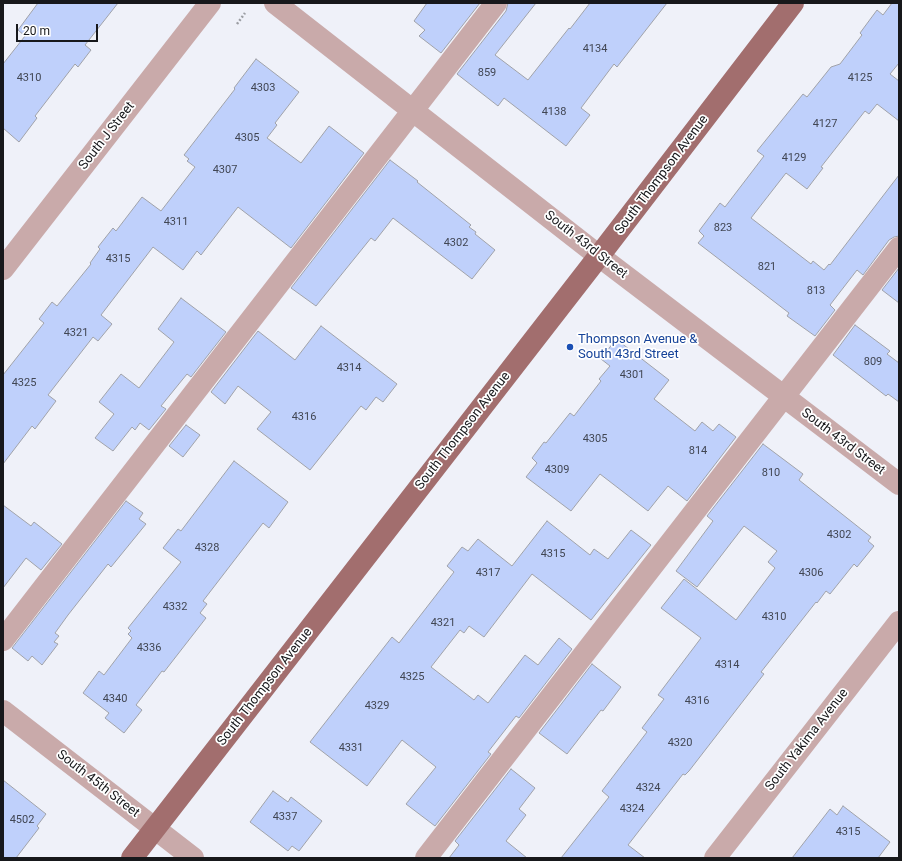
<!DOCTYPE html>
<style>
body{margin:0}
#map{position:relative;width:902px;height:861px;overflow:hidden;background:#eff1f9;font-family:Roboto,sans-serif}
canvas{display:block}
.frame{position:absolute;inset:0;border:4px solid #17181b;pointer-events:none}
.scale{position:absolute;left:16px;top:24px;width:82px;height:18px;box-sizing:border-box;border:2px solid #17181b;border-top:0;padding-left:5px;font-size:12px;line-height:14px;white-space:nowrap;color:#17181b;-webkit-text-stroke:3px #fff;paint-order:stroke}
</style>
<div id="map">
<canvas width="902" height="861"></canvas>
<div class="frame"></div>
<div class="scale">20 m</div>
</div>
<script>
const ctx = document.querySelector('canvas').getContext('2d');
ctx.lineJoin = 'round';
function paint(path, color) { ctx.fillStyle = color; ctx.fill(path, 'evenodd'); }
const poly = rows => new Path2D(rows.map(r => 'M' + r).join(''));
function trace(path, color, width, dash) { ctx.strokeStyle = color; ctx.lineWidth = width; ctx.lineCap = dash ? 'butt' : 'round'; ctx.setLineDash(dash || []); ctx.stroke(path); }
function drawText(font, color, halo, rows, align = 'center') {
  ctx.font = font + ' Roboto,sans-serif'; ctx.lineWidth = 3.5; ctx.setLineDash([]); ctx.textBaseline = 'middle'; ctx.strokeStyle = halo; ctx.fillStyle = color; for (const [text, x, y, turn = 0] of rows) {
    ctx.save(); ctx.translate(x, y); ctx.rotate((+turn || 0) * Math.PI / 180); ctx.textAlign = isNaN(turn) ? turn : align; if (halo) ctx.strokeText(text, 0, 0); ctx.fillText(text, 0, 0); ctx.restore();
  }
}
const building = poly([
 [38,3,118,3,85,45,91,50,78,67,75,64,35,116,37,118,19,142,3,128,3,64,25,36,18,30,38,3],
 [427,3,480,3,441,53,419,36,425,30,414,21,427,3],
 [508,3,536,3,495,55,528,80,569,28,570,29,590,3,667,3,617,67,614,64,581,108,590,115,566,146,504,98,498,106,457,74,506,11,508,3],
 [892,3,899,3,899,63,890,74,899,81,899,121,877,104,869,114,865,111,821,167,823,168,807,189,786,173,751,218,811,264,813,261,824,270,829,264,830,265,899,175,899,236,894,237,889,240,863,275,857,270,830,305,835,310,815,336,787,316,789,313,698,243,704,236,699,231,720,203,725,207,764,156,757,151,803,94,807,97,831,67,840,64,862,35,860,33,877,10,883,15,892,3],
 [256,59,299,92,275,123,277,125,267,138,301,163,329,126,364,153,291,248,238,207,201,255,197,251,183,270,153,247,101,315,112,324,98,341,93,337,48,395,56,401,35,429,32,426,3,464,3,375,44,323,39,319,52,302,57,306,91,264,90,263,100,249,98,247,113,228,116,231,142,197,161,211,195,167,187,161,189,159,184,155,235,89,234,88,256,59],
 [390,160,418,181,417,182,471,225,469,227,476,232,475,234,495,250,472,279,393,218,375,241,371,238,316,306,291,288,390,160],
 [899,268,899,303,882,290,899,268],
 [181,298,226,332,191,377,187,374,161,406,166,409,149,430,140,423,135,430,132,427,113,451,95,438,114,414,99,402,121,374,139,388,174,342,158,329,181,298],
 [855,325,890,351,887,354,899,363,899,402,888,394,886,396,833,355,855,325],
 [321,326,397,384,383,402,376,397,366,410,361,406,310,470,257,429,271,412,238,386,225,404,211,392,258,331,295,360,321,326],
 [616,339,669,380,654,399,695,431,702,422,713,431,719,424,736,437,687,501,668,486,648,511,600,474,571,511,526,477,537,463,532,458,544,442,546,443,570,413,574,416,601,381,599,379,610,366,601,359,616,339],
 [186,425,200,435,183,457,169,446,186,425],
 [763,444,803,474,799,480,871,537,868,541,874,546,857,567,854,564,830,594,826,591,817,603,816,602,761,672,764,674,689,771,685,775,683,774,628,845,645,858,561,858,609,797,602,791,647,732,642,728,664,699,658,695,701,638,661,608,684,579,736,620,775,568,768,562,777,551,744,526,697,587,676,571,713,521,707,516,763,444],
 [234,461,288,502,269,528,263,523,203,601,207,604,200,613,206,618,164,672,162,671,136,705,142,710,124,733,105,718,109,713,83,693,99,671,104,675,132,638,128,634,131,631,128,628,181,562,163,548,178,529,181,531,234,461],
 [126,501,143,513,139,519,146,524,111,567,108,564,68,615,55,633,59,636,54,642,58,644,42,665,32,656,28,661,12,648,126,501],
 [3,505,31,526,34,522,62,544,41,570,26,558,3,588,3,505],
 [547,521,590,555,594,549,608,559,631,530,651,545,591,620,532,574,484,637,469,626,464,633,460,630,431,667,474,700,478,695,488,703,525,655,538,665,559,638,572,649,519,718,516,716,488,752,491,754,435,826,406,804,436,767,402,740,367,786,310,742,392,637,399,643,454,572,447,566,462,547,468,551,478,539,512,566,547,521],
 [592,664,621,687,603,711,601,710,567,754,539,733,592,664],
 [511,769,535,788,519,809,526,815,506,841,527,858,449,858,459,845,455,841,511,769],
 [3,780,46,814,37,826,39,828,16,858,3,858,3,780],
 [273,791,288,802,291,797,322,821,299,851,292,846,288,851,250,822,273,791],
 [843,806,890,842,878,858,792,858,830,809,837,815,843,806]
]);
paint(building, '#bfd0fb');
trace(building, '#a0a2a9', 1);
trace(poly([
 [237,24,245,13]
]), '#9b9da3', 2.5, [2, 2]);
trace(poly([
 [275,3,599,256,899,484],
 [3,269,210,3],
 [3,640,496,3],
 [3,711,193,858],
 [426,858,899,248],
 [715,858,899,622]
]), '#c9aaaa', 22);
trace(poly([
 [132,858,599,256,793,3]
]), '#a26e6e', 22);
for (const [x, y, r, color] of [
 [570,347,4,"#1a4fb4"]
]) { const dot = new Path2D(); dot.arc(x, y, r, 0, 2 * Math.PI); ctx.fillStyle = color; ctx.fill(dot); trace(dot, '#fff', 1.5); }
drawText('11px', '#414653', null, [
 ["4134",595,49],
 ["859",487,73],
 ["4310",29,78],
 ["4125",860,78],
 ["4303",263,88],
 ["4138",554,112],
 ["4127",825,124],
 ["4305",247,138],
 ["4129",794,158],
 ["4307",225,170],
 ["4311",176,222],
 ["823",723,228],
 ["4302",456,243],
 ["4315",118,259],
 ["821",767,267],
 ["813",816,291],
 ["4321",76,333],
 ["809",873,362],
 ["4314",349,368],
 ["4301",632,375],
 ["4325",24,383],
 ["4316",304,417],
 ["4305",595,439],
 ["814",698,451],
 ["4309",557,470],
 ["810",771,473],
 ["4302",839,535],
 ["4328",207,548],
 ["4315",553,554],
 ["4317",488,573],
 ["4306",811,573],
 ["4332",175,607],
 ["4310",774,617],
 ["4321",443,623],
 ["4336",149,648],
 ["4314",727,665],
 ["4325",412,677],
 ["4340",115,699],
 ["4316",697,701],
 ["4329",377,706],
 ["4320",680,743],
 ["4331",351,748],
 ["4324",648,788],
 ["4324",632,809],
 ["4337",285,817],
 ["4502",22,820],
 ["4315",848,832]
]);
drawText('13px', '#17181b', '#fff', [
 ["South J Street",107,136,-52],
 ["South Thompson Avenue",662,175,-53],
 ["South 43rd Street",586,245,38],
 ["South Thompson Avenue",463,431,-52],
 ["South 43rd Street",843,442,37],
 ["South Thompson Avenue",265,687,-52],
 ["South Yakima Avenue",807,740,-52],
 ["South 45th Street",98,784,38]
]);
drawText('13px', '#164399', '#fff', [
 ["Thompson Avenue &",578,340],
 ["South 43rd Street",578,355]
], 'left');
</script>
